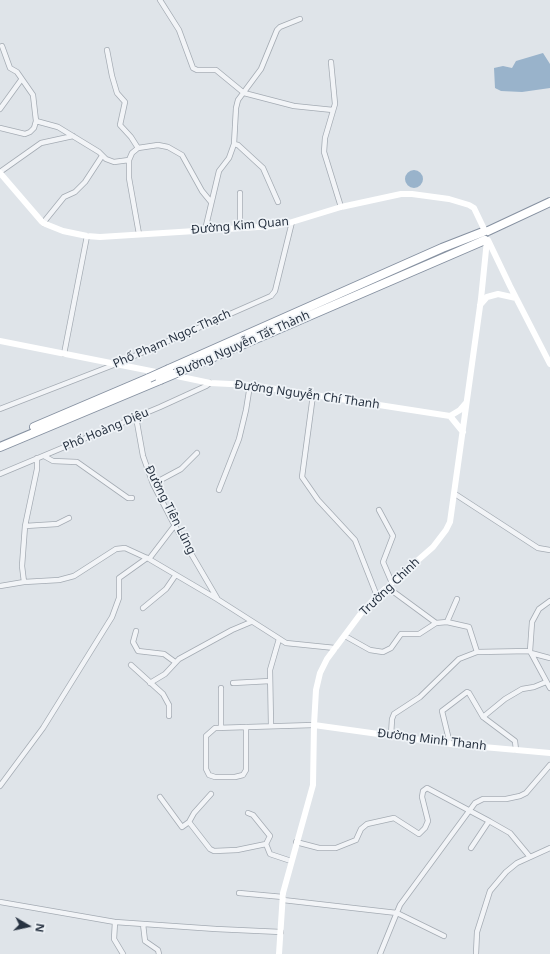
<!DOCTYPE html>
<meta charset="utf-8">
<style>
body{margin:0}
#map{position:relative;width:550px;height:954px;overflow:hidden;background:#dfe4e9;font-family:"Noto Sans",sans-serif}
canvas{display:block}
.north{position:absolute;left:8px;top:906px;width:40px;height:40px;-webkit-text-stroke:3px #eff3f7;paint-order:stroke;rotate:99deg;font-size:11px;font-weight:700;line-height:16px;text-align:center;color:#273241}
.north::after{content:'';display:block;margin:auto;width:14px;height:18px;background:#273241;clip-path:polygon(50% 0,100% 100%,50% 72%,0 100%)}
</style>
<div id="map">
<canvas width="550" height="954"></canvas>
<div class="north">N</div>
</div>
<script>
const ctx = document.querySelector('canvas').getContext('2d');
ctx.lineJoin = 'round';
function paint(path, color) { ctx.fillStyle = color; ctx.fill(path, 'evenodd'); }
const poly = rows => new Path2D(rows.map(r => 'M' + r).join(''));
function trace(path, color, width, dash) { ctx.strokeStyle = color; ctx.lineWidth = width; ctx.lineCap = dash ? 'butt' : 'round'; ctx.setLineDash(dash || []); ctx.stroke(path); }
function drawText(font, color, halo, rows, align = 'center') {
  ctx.font = font + ' "Noto Sans",sans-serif'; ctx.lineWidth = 3.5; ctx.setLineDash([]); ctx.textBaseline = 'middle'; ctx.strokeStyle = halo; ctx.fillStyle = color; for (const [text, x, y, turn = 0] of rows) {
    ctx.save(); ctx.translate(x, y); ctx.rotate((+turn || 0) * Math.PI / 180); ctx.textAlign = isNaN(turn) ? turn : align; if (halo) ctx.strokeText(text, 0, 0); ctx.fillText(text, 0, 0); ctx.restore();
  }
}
paint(poly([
 [543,53,550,64,550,88,522,92,501,91,495,88,494,68,503,66,512,68,516,61],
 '405 179a9 9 0 1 1 18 0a9 9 0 1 1-18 0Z'
]), '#99b3cb');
const street = poly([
 [160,0,179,30,193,68,197,70,216,70,244,93,294,106,333,110],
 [107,50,112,76,117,93,125,102,120,125,131,137,138,148],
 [331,62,335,104,325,138,324,152,341,207],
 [0,109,21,80],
 [36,121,58,127,99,152,106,159,114,162,129,160],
 [0,128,25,134,30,132,34,128,36,121,33,95,17,72,10,68,2,46],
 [234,144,238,145,263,168,278,202],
 [0,172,41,143,73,136],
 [240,193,240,228],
 [43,223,64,197,75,192,85,182,102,156],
 [205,230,219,171,229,158,234,144,236,108,238,100,261,69,277,30,280,27,300,19],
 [139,234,129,178,129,160,132,153,138,148,158,145,168,147,182,155,202,191,211,202],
 [64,354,87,236],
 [313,395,302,477,318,500,355,540,377,596],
 [0,409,116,364,271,296,275,291,292,222],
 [136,417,143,456,153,484,175,526,217,598],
 [44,456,53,461,77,462,128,498,132,498],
 [0,474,160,407,206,386,210,383],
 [153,484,181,469,197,453],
 [219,490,239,439,246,410,250,385],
 [455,494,538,548,550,550],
 [379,510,393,536,383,562,392,583],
 [25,526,57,524,69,518],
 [149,559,175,525],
 [24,582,22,566,25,526,37,469,37,458],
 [0,586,24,582,59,580,74,576,116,549,125,548,149,559,217,599,286,643,335,648],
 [387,587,436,623],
 [550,601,539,609,532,622,530,651,550,688],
 [143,608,166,589,175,576],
 [447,622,457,599],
 [136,631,133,642,138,651,164,654,175,662],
 [345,636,370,650,383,652,391,648,401,634,419,634,436,623,447,622,469,627,477,652],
 [531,653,550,658],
 [131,665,163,694,169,705,169,716],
 [150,683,165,674,179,659,232,630,251,622],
 [233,683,270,681],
 [221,688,221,728],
 [483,717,505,699,522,689,534,687,546,682],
 [271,726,270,670,279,639],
 [246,727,246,770,243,775,235,777,215,777,209,775,206,769,206,736,215,728,314,725],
 [391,735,392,719,394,714,420,697,459,659,477,652,530,651],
 [450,744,442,711,467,692,469,693,483,717,515,741,516,750],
 [0,786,43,728,112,617,119,598,119,578,147,558],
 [160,797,182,827,189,822,194,813,211,794],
 [489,821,510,833,530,857],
 [189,822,210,849,214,851,237,850,266,844,270,836,253,815,248,813],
 [296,842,319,848,336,848,356,840,361,829,367,824,394,818,419,834,425,828,428,821,422,797,423,791,427,788,489,821,471,848],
 [266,844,270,854,291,861],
 [239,893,283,897],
 [283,900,397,913,444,936],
 [0,902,115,922,216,929,281,932],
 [115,922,114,939,123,954],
 [143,924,145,941,158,950,159,954],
 [380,954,400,905,475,803,483,799,506,799,520,796,526,793,550,765],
 [476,954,477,932,490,891,506,872,517,863,550,848]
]);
const highway = poly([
 [488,231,550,202],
 [169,369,442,248,483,232],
 [179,372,485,240],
 [34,427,149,378],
 [0,447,160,380]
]);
trace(street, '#a4abb3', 6);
trace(highway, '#8691a1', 10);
trace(street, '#f2f4f7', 4.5);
trace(poly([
 [0,173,43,223,63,231,87,236,100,237,274,226,292,222,341,207,401,194,412,194,449,199,469,205,474,208,485,231],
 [488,240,510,286,550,364],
 [480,305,487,297,498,294,516,298],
 [0,341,161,373],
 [172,375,210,383,250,385,450,416,463,432],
 [450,416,460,410,466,403],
 [314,725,450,744,550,753],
 [279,954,283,893,313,785,314,725,316,690,320,673,327,659,362,612,377,596,433,547,446,530,450,522,481,299,487,240]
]), '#fff', 6);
trace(highway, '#fff', 8);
const highwayBridge = poly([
 [149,378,169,369],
 [160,380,179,372]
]);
trace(highwayBridge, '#8691a1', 10, []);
trace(highwayBridge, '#fff', 8);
drawText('12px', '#273241', '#eff3f7', [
 ["Đường Kim Quan",240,226,-5],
 ["Phố Phạm Ngọc Thạch",172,339,-24],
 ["Đường Nguyễn Tất Thành",243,344,-24],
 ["Đường Nguyễn Chí Thanh",307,395,8],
 ["Phố Hoàng Diệu",106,430,-23],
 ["Đường Tiên Lũng",170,510,63],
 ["Trường Chinh",390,587,-44],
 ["Đường Minh Thanh",432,740,7]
]);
</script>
